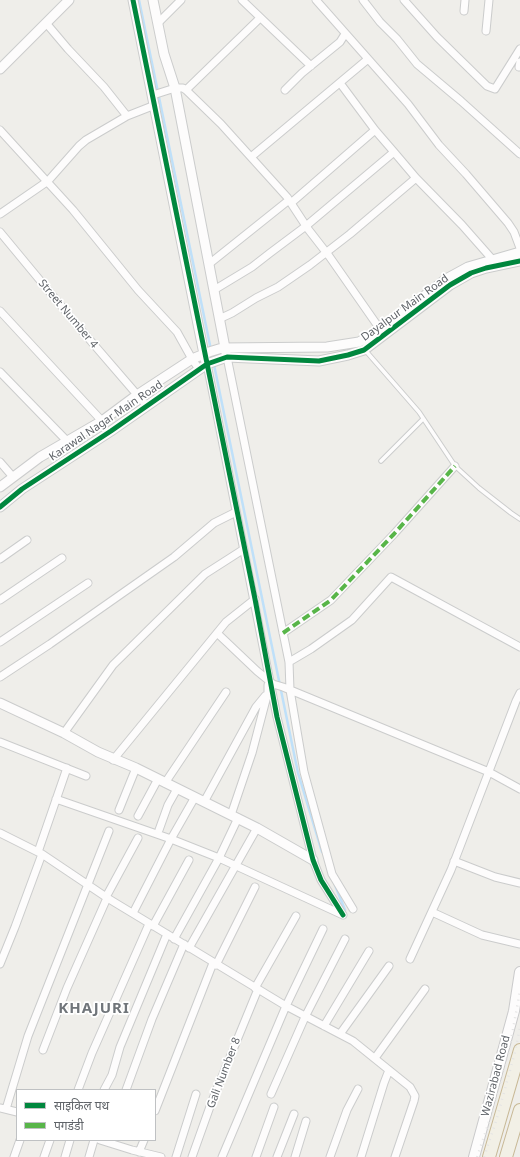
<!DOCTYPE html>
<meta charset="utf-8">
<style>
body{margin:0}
#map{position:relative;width:520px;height:1157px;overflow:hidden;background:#efeeea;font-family:"Noto Sans","Noto Sans Devanagari",sans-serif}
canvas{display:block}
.legend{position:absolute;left:16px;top:1089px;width:140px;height:52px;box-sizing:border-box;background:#fff;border:1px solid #bfc1c3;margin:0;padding:5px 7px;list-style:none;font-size:12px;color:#5f6368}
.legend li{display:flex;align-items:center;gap:8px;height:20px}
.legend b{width:20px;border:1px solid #bfc1c3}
</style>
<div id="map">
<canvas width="520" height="1157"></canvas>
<ul class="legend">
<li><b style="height:5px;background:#00873e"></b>साइकिल पथ</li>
<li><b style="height:5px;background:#58b549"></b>पगडंडी</li>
</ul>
</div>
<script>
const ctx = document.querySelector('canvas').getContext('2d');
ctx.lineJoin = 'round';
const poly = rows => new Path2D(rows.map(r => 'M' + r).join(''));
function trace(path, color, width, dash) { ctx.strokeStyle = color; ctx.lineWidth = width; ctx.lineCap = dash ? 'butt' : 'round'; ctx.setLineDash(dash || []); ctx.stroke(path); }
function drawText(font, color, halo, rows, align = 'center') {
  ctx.font = font + ' "Noto Sans",sans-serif'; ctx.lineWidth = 3.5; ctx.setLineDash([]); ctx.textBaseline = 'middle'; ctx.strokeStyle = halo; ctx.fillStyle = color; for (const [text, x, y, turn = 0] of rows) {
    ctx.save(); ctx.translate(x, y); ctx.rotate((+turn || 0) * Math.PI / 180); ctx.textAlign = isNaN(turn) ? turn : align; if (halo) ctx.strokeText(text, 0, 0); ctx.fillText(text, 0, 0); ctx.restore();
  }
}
trace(poly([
 [139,0,298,773,322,852],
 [335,885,345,910]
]), '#bfe0f9', 2.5);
const service = poly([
 [365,350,419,412,455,466,479,488,511,513,520,519],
 [381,461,423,419]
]);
const minor = poly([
 [242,0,311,66],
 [316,0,408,104,439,145,466,174,508,223,514,232,520,248],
 [363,0,380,22,397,39,417,64,461,101,520,154],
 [404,0,437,37,487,86,495,89,520,49],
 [464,11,465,0],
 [46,23,68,49,104,87,127,116],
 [158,23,181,0],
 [486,31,489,0],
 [519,67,520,62],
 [340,83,375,130,394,152,416,178,462,225,492,259],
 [186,90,260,18],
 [285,90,302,73,340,42,345,34],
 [153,95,175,88,183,88,186,90,221,124,287,197,308,229,329,256,382,332],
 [0,130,73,210,138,290,177,332,192,359,199,369],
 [251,157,368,59],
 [291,203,375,130],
 [0,214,48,181,79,146,86,140,127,116,155,105],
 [0,232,77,325,146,405],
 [209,264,289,200],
 [214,290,252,267,270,253,306,226,394,152],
 [0,311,102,421],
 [219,319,232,313,256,298,278,287,310,265,350,234,416,178],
 [227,357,289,662,290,690,304,772,332,874,353,909],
 [207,364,277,717,313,860,321,880,343,915],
 [0,372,67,441],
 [0,462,13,477],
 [0,559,27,540],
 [0,600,62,558],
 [217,633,257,671,273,684,283,687,489,772,520,789],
 [283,633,331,600,394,534,455,466],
 [0,642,88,583],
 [289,662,311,649,352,620,391,577,520,647],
 [0,677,50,644,174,557,214,523,236,512],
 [64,733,113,665,205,574,244,549],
 [0,742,86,776],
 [113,760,226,622,255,599],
 [165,783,226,692],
 [56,799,171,839,219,858,343,915],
 [204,802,256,707,265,696],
 [119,810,136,768],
 [231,815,252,753,268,692,268,685],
 [138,816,158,779],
 [159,830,168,805,177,789],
 [0,833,42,854,109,899,286,1006,353,1041,410,1087,415,1096,414,1101,395,1157],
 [38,852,67,768],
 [454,861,495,877,520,883],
 [106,897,138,838],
 [432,912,482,935,520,944],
 [133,913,171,839,195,797],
 [153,926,189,860],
 [174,939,219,858,238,818],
 [189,948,257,828],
 [410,959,451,870,516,701,520,693],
 [0,964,15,927,42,854],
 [216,965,255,887],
 [255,988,296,916],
 [324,1026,369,951],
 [340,1034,389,966],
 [43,1050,67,988,107,898],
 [375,1058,425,989],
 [78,1090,92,1053,149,924],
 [104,1090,112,1075,120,1047,167,934],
 [126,1090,152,1019,184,944],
 [271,1094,305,1017,345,939],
 [0,1108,17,1112],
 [6,1109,28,1036,109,831],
 [155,1111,213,963],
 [100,1140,132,1150,161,1157],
 [139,1152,144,1140],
 [14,1157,20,1140],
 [44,1157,50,1140],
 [65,1157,70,1140],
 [89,1157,94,1140],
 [176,1157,196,1094],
 [192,1157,212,1101,258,989],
 [222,1157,286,1006,323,929],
 [256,1157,274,1107],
 [277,1157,294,1114],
 [295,1157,306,1121],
 [330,1157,347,1110,358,1089],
 [361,1157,384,1083,389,1070]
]);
const tertiary = poly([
 [133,0,205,359],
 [153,0,164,54,175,88,226,353],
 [0,69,69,0],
 [0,487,40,457,102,421,137,395,192,359,209,352,222,348,327,347,359,342,380,330,446,279,468,267,520,252],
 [0,507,22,489,111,431,207,364,227,357,319,361,348,355,364,350,450,285,471,273,486,268,520,261],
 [0,703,64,733,98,752,136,768,257,828,313,860]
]);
const secondary = poly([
 [474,1157,514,1011,520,972]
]);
const trunk = poly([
 [489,1157,520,1050],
 [506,1157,520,1110]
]);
trace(service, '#cbcccc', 5.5);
trace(minor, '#cbcccc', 9);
trace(tertiary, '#cbcccc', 11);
trace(secondary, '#cacacb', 12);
trace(trunk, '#c8b996', 14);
trace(service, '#fdfcfc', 3.5);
trace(minor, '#fdfcfc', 7);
trace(tertiary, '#fdfcfc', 9);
trace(secondary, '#fdfcfc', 10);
trace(trunk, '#f2f0e6', 12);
trace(poly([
 [477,1157,491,1116,509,1051,520,991],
 [484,1157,497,1118,515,1052,520,1027]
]), '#e4e4e4', 2.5, [1, 5]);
trace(poly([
 [283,633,331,600,394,534,455,466]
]), '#58b549', 4, [8, 4]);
trace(poly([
 [133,0,255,599,277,717,313,860,321,880,343,915],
 [0,507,22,489,111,431,207,364,227,357,319,361,348,355,364,350,450,285,471,273,486,268,520,261]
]), '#00873e', 5);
drawText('11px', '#5f6368', '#fff', [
 ["Dayalpur Main Road",405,308,-36],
 ["Street Number 4",68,314,50],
 ["Karawal Nagar Main Road",106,421,-34],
 ["Gali Number 8",224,1073,-69],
 ["Wazirabad Road",496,1076,-75]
]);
ctx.letterSpacing = '1px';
drawText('bold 15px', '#70757a', '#fff', [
 ["KHAJURI",94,1009]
]);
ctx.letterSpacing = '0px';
</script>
